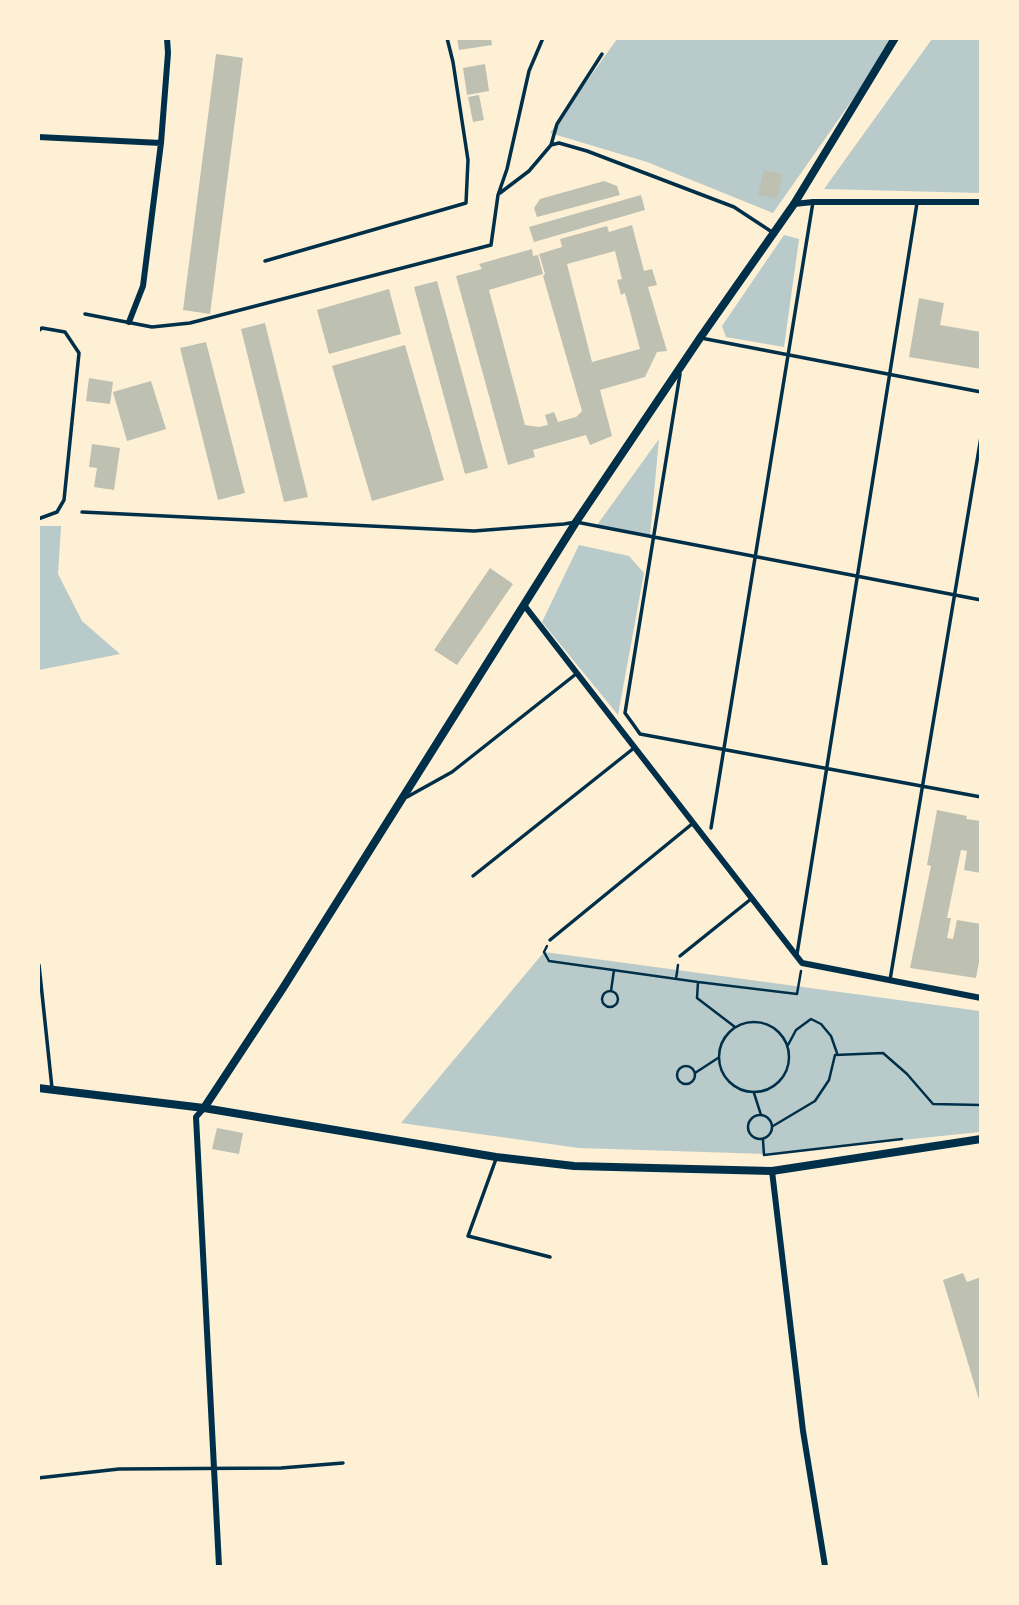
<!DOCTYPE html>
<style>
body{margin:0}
#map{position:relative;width:1019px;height:1605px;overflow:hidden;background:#fdf0d5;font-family:Jost,sans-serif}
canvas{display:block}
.frame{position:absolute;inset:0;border:40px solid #fdf0d5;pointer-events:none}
</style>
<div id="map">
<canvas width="1019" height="1605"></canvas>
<div class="frame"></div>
</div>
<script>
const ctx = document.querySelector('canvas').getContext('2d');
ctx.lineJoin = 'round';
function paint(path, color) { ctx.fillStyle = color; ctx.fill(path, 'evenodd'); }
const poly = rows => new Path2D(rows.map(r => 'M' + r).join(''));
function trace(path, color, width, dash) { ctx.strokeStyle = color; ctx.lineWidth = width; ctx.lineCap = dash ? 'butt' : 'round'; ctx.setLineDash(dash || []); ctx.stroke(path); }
paint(poly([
 [617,39,895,39,773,213,647,162,550,133],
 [932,39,980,39,980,193,824,189],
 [784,235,799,239,784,347,726,337,722,326],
 [659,439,650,536,597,525],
 [39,526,61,526,58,574,82,621,120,654,39,670],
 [579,545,629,556,644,573,618,715,542,622],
 [544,952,980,1011,980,1132,767,1154,579,1148,401,1123]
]), '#b9caca');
paint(poly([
 [457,38,491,38,492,45,459,50],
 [216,54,243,58,210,314,183,310],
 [485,64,489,91,467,95,463,68],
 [479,95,484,120,473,122,468,97],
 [764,170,783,174,777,199,758,195],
 [604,181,617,186,620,195,537,217,534,208,540,199],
 [641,195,645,210,534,242,529,227],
 [632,225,644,271,652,269,657,285,648,287,667,351,657,352,645,377,600,390,612,436,590,445,586,435,533,450,535,457,508,465,456,276,482,269,479,264,532,249,533,256,538,255,543,274,489,290,525,425,539,427,548,425,545,415,554,412,558,422,576,417,582,411,543,276,545,274,539,254,562,247,560,239,607,226,609,232],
 [615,251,622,279,617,280,621,295,625,293,640,349,592,362,567,264],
 [437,281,488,468,465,474,414,287],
 [389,289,401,334,329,354,317,310],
 [919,298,944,303,940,325,981,332,981,369,909,357],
 [265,323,308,497,284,502,241,329],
 [206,342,245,493,218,500,180,348],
 [405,345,444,480,372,501,332,366],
 [89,378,113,382,110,404,86,401],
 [151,381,166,429,127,441,113,392],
 [92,444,120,448,114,490,94,487,97,468,89,467],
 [490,568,513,584,457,665,434,650],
 [937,810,967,816,966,819,981,821,981,873,964,870,967,851,961,850,947,918,951,918,947,938,953,939,957,920,981,924,981,951,976,978,910,968,931,866,927,865],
 [217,1128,243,1133,239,1154,212,1149],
 [963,1273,967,1282,981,1277,980,1403,943,1280]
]), '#bec0b2');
trace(poly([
 [547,946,544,952,549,961,698,982,697,998,735,1027],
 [676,979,678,965],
 [698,982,797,994,801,971],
 '602 999a8 8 0 1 1 16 0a8 8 0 1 1-16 0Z',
 [611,991,614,970],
 '719 1057a35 35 0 1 1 70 0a35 35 0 1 1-70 0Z',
 [788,1045,796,1030,811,1019,821,1024,831,1036,837,1053],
 '677 1075a9 9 0 1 1 18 0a9 9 0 1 1-18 0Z',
 [695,1073,718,1058],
 [754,1093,761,1115],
 '748 1127a12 12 0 1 1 24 0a12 12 0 1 1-24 0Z',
 [773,1126,815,1101,829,1080,835,1055,883,1053,907,1074,933,1104,981,1105],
 [763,1140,764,1155,902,1139]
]), '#003049', 2.5);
trace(poly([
 [551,145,557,124,602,54],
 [500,193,529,171,551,145,559,143,587,151,734,207,772,232],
 [265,261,466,203,468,160,453,62,447,38],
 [85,314,152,327,190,323,491,245,498,195,507,169,529,71,543,38],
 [38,331,42,328,65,332,79,353,64,500,57,512,38,519],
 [701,338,981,392],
 [680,374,625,713,633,724,640,734,981,797],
 [82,512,474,531,564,524,576,522,981,600],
 [407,797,452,772,576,674],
 [711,828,813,202],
 [473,876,634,748],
 [550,940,692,824],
 [797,954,917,203],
 [680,956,751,899],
 [39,965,52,1088],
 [890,980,981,437],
 [496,1159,468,1236,550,1257],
 [38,1478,119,1469,281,1468,343,1463]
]), '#003049', 3.5);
trace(poly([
 [38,137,161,143],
 [794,204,813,202,981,202],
 [129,322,143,286,161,143,168,53,167,38],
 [524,605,802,963,981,998],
 [204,1108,196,1117,219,1566],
 [772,1171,803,1431,825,1566]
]), '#003049', 6);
trace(poly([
 [38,1088,204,1108,496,1157,574,1166,772,1171,981,1139],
 [204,1108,283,988,576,522,700,338,794,204,895,38]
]), '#003049', 8);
</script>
